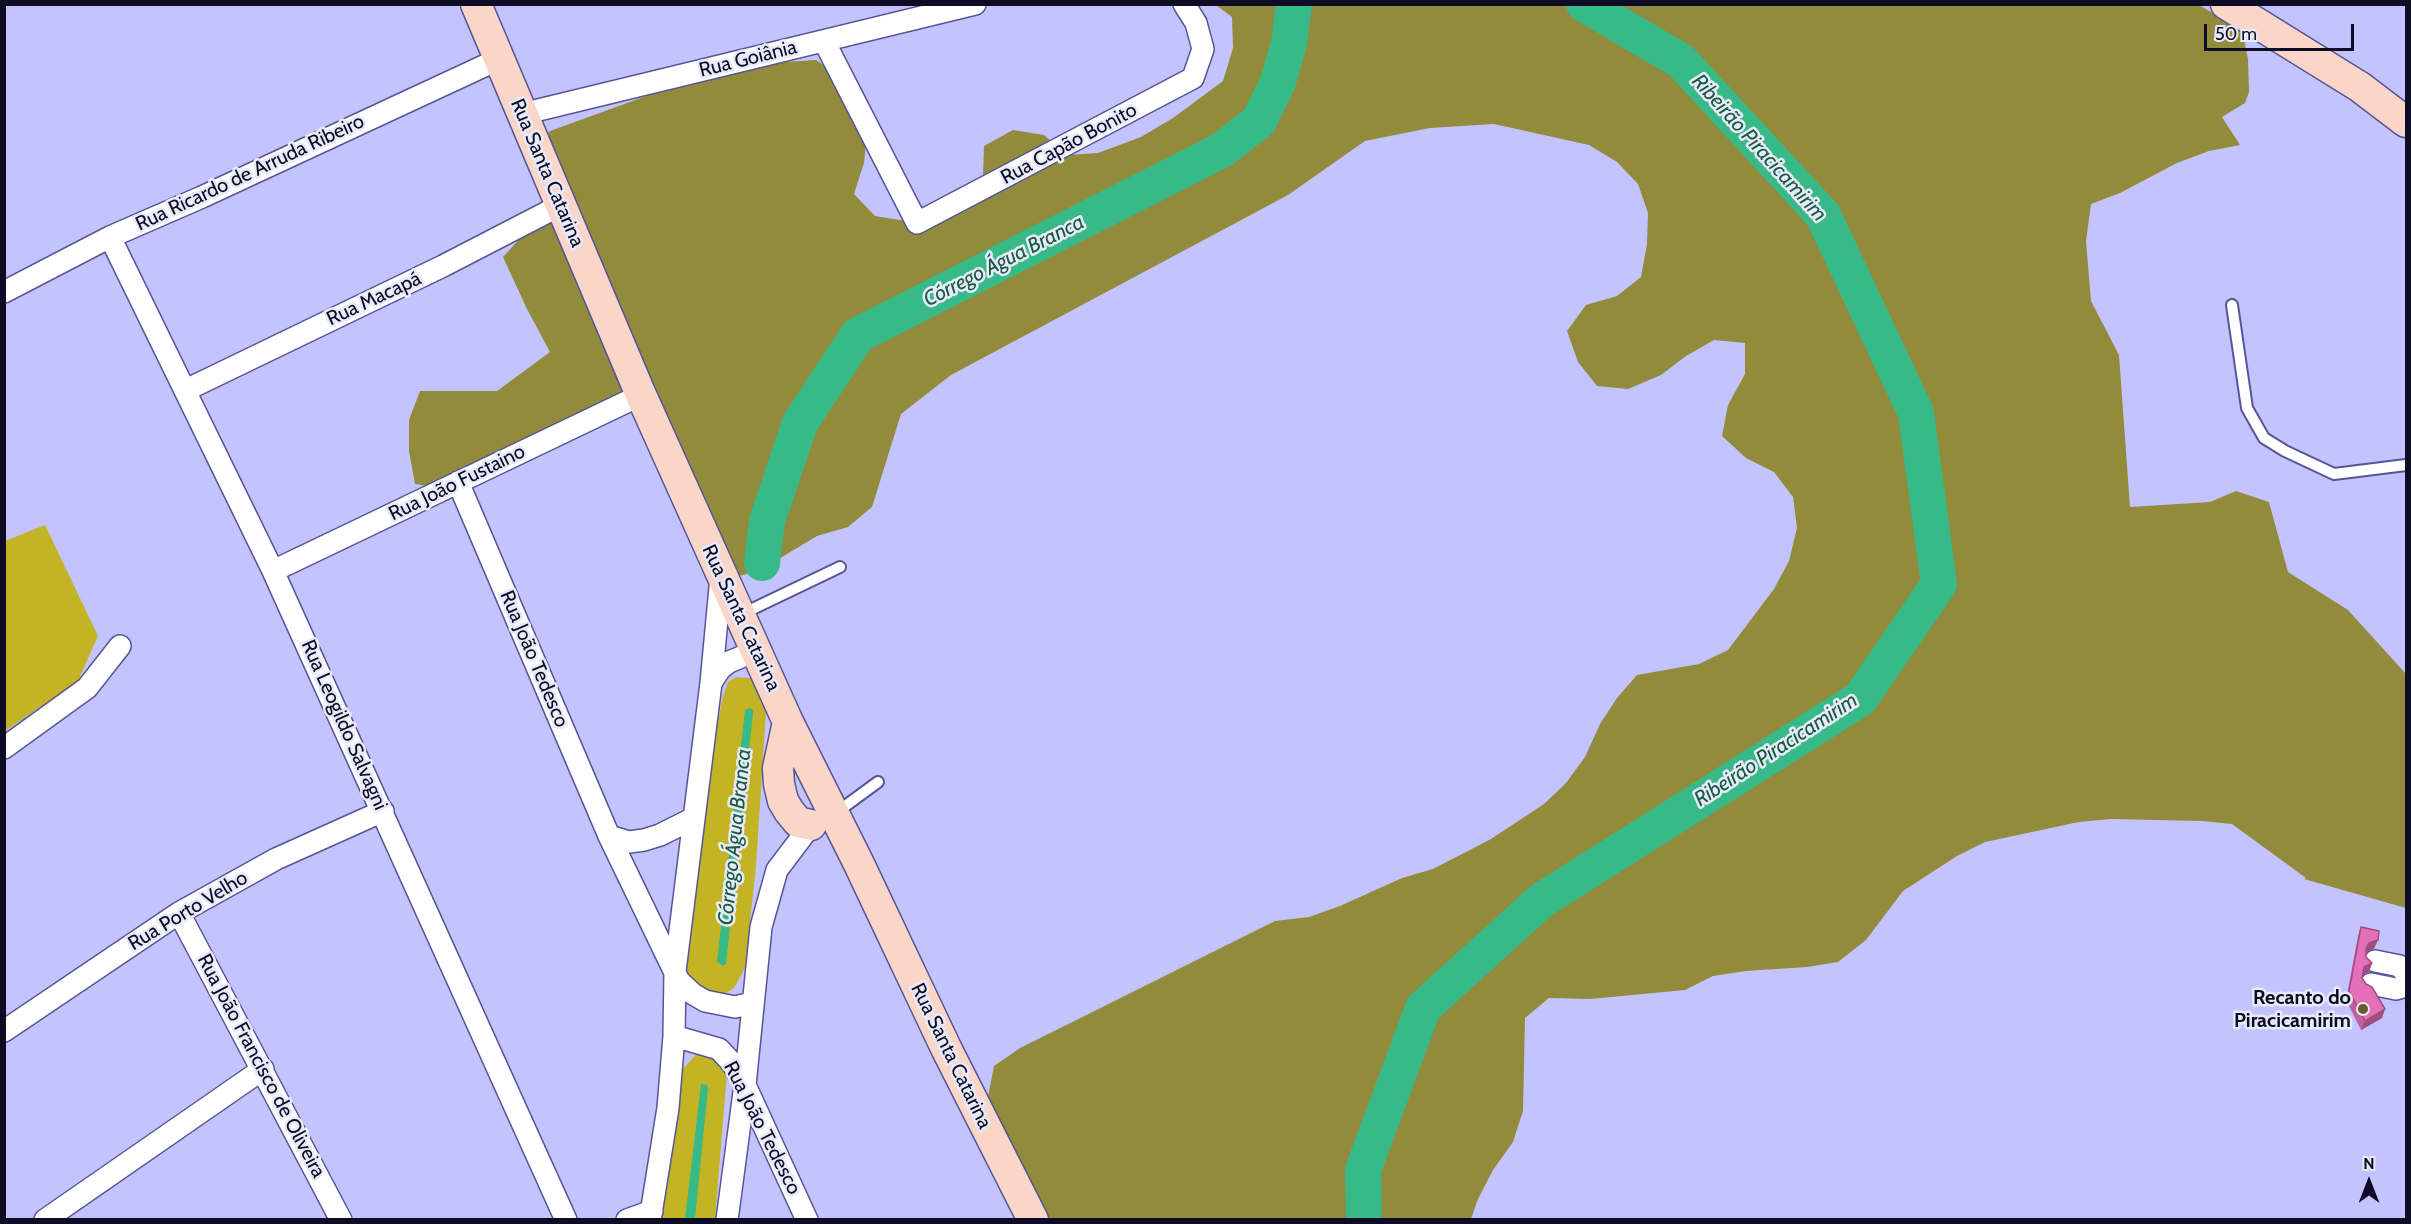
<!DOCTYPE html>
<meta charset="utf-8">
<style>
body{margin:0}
#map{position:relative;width:2411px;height:1224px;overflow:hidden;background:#c3c4ff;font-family:Cabin,sans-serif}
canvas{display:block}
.frame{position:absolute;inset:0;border:6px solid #0e0c25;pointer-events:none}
.north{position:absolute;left:2339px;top:1152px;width:60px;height:60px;-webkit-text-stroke:4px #e9eaf9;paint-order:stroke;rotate:0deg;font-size:16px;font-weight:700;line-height:24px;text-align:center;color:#0e0c25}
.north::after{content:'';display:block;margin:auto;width:21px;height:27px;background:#0e0c25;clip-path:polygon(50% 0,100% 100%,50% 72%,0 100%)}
.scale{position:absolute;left:2204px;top:24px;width:150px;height:27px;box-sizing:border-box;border:3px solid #0e0c25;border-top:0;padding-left:8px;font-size:18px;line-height:21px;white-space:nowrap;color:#0e0c25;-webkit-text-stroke:4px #e9eaf9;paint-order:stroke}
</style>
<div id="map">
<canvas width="2411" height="1224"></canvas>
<div class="frame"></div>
<div class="north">N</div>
<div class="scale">50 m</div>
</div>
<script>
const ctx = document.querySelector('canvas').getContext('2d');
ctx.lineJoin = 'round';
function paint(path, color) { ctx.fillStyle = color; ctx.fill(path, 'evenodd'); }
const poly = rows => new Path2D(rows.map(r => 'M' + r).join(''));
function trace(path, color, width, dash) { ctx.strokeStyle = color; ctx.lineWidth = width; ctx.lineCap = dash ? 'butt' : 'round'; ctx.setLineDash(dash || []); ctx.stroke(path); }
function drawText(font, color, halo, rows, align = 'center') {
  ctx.font = font + ' Cabin,sans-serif'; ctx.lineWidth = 5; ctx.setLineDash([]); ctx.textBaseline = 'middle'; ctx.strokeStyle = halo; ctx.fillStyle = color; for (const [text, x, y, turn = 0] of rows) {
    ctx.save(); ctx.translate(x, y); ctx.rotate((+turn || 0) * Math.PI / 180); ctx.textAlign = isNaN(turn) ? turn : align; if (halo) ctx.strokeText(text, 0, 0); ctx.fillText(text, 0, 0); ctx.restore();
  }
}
paint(poly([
 [45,525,98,636,78,681,5,731,5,541],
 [736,677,750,678,758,682,767,696,756,866,745,968,734,988,723,995,708,994,684,980,715,738,723,696,728,682],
 [703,1047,728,1061,715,1219,659,1220,680,1072]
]), '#c2b424');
paint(poly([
 [1216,5,2199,5,2242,30,2248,59,2249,92,2245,103,2222,117,2240,145,2209,151,2177,163,2120,193,2091,204,2086,241,2091,301,2119,355,2130,507,2210,502,2236,491,2269,502,2288,572,2348,610,2406,674,2406,908,2304,879,2306,878,2232,824,2202,821,2110,819,2079,822,1985,842,1957,856,1903,891,1866,940,1838,962,1807,967,1746,971,1713,976,1685,990,1590,999,1549,998,1525,1018,1523,1111,1513,1142,1493,1170,1478,1199,1471,1219,1029,1219,993,1128,988,1097,994,1066,1020,1048,1275,921,1309,917,1340,906,1402,878,1433,869,1491,839,1544,804,1566,783,1585,757,1600,724,1617,698,1637,675,1699,664,1728,650,1774,589,1789,561,1797,528,1793,497,1774,472,1746,458,1722,436,1728,405,1745,374,1745,343,1714,340,1686,356,1661,375,1628,389,1597,386,1578,362,1567,331,1586,305,1617,296,1641,277,1647,244,1648,213,1638,184,1617,162,1589,145,1494,124,1430,128,1365,141,1288,195,951,375,901,414,872,507,848,527,817,536,762,569,733,578,643,412,620,393,509,467,446,489,415,484,409,451,409,420,420,391,497,391,550,352,527,309,503,257,525,233,549,215,531,155,550,131,682,83,713,79,785,62,816,60,844,79,867,132,864,163,854,194,875,216,906,221,983,177,984,146,1013,130,1044,135,1067,155,1098,153,1141,137,1173,118,1223,81,1233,48,1232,17]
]), '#938b3c');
paint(poly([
 [750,708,753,710,753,714,726,964,723,966,717,962,745,710],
 [701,1084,707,1085,708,1088,695,1219,685,1219]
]), '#37b988');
trace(poly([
 [762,563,767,521,800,423,858,335,1222,150,1259,121,1278,82,1289,43,1294,4],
 [1364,1220,1363,1170,1423,1008,1542,900,1860,699,1939,584,1916,413,1823,215,1681,61,1584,4]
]), '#37b988', 36);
const lane = poly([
 [2232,305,2247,408,2264,438,2285,451,2334,474,2406,465],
 [742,614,840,567],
 [837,812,878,782]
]);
const street = poly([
 [824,41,917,223,1193,78,1203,49,1196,23,1184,4],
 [522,114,975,4],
 [110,237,273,571,566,1220],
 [4,292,110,237,202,197,499,59],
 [186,390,443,266,561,205],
 [458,482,609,836,679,981,693,994,705,1001,735,1007,752,1003],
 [273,571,641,395],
 [711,683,720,669,729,662,746,655,758,656],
 [4,748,87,688,120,646],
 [609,836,629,842,644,840,660,835,694,818],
 [179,913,341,1220],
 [2375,961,2400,966,2406,974],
 [2371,984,2396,989,2406,986],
 [4,1031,179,913,276,859,383,811],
 [674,1036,719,1049,732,1063,745,1085,807,1220],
 [45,1220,263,1069],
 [627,1220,652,1211],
 [650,1220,668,1108,674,1036,675,971,711,683,721,577],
 [727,1220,745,1085,761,927,777,870,811,825,822,820]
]);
const secondary = poly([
 [476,4,641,395,788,722,859,864,946,1048,1033,1220],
 [2226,4,2360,87,2406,122],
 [788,722,778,768,779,784,783,801,789,811,798,822,811,825]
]);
trace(lane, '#575596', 14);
trace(street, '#575596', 24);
trace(secondary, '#575596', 33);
trace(lane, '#fff', 10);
trace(street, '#fff', 21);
trace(secondary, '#f9d6c7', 30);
paint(poly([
 [2361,927,2374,949,2366,952,2366,957,2372,963,2369,972,2363,975,2362,978,2382,1018,2361,1030,2346,1000,2358,936]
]), '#c560a0');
paint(poly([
 [2378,940,2374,949,2366,952,2366,949,2369,943],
 [2372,963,2369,972,2361,976,2364,967],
 [2385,1009,2382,1018,2361,1030,2365,1021]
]), '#a04e82');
const building = poly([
 [2361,927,2379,931,2378,940,2369,943,2366,949,2366,957,2372,963,2364,967,2362,978,2366,984,2372,987,2385,1009,2365,1021,2349,991,2361,927]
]);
paint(building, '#e570ba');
trace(building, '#a04e82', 1.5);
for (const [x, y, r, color] of [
 [2363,1009,6,"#625d29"]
]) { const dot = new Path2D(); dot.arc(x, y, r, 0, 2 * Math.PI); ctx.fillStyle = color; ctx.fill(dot); trace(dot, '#e9eaf9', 2); }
drawText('20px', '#0e0c25', '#e9eaf9', [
 ["Rua Goiânia",748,59,-14],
 ["Rua Capão Bonito",1069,144,-28],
 ["Rua Ricardo de Arruda Ribeiro",250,173,-25],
 ["Rua Santa Catarina",547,173,67],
 ["Rua Macapá",374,299,-25],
 ["Rua João Fustaino",457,483,-26],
 ["Rua Santa Catarina",741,618,65],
 ["Rua João Tedesco",534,659,67],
 ["Rua Leogildo Salvagni",344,725,66],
 ["Rua Porto Velho",188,911,-31],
 ["Rua Santa Catarina",951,1056,64],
 ["Rua João Francisco de Oliveira",261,1066,62],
 ["Rua João Tedesco",762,1128,63]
]);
drawText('bold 20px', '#0e0c25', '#e9eaf9', [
 ["Recanto do",2351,998],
 ["Piracicamirim",2351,1021]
], 'right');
drawText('italic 21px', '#185b41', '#e9eaf9', [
 ["Ribeirão Piracicamirim",1759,148,48],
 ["Córrego Água Branca",1004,261,-27],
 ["Ribeirão Piracicamirim",1776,750,-33],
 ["Córrego Água Branca",735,837,-84]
]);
</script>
